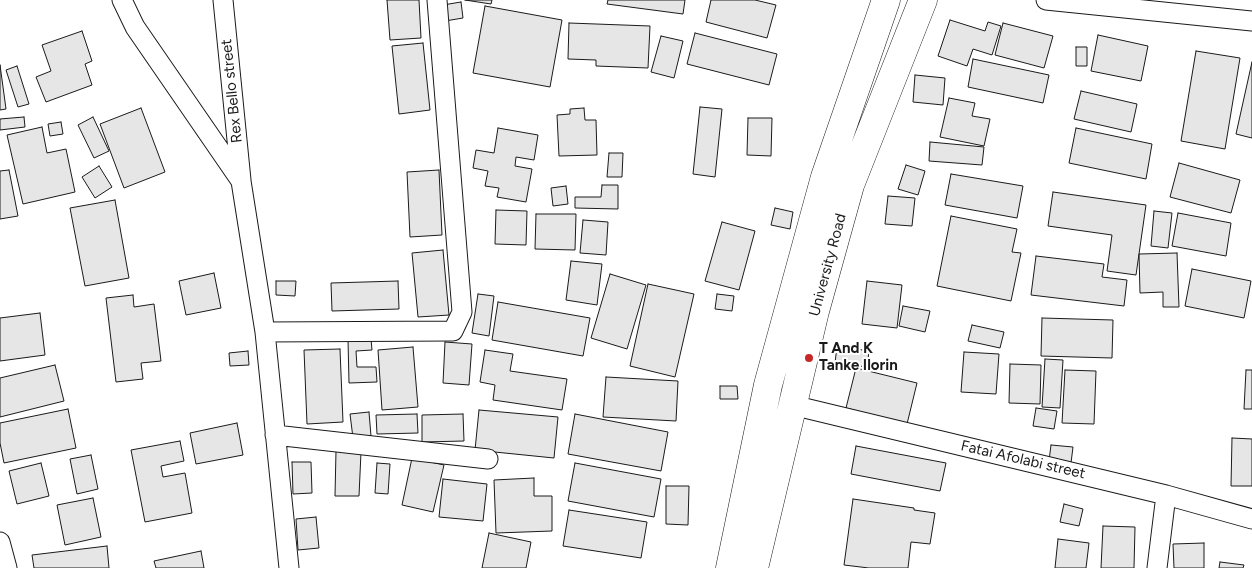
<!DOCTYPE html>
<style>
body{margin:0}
canvas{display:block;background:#fff}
</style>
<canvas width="1252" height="568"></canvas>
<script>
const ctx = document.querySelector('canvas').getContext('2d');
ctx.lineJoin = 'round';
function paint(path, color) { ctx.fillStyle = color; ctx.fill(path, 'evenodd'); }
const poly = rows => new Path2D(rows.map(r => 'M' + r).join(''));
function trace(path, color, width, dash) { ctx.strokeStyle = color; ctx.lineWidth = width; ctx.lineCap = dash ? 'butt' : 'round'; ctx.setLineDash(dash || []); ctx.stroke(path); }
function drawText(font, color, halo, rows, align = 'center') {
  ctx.font = font + ' Figtree,sans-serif'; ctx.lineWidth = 4; ctx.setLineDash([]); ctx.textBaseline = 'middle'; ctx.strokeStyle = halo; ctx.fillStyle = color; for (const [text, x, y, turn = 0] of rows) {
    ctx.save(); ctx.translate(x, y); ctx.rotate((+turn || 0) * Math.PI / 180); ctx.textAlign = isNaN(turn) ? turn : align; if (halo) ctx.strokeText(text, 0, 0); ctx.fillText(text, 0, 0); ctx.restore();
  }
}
const building = poly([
 [387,0,419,0,421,38,390,40,387,0],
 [465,0,492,0,491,4,465,0],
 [608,0,685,0,683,14,607,4,608,0],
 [711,0,755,0,776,5,767,38,706,22,711,0],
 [461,2,463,18,445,21,443,5,461,2],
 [485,6,562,20,550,87,473,73,485,6],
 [950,20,985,31,988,22,1001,26,992,55,973,49,967,66,938,56,950,20],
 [569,23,650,26,648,68,596,66,596,60,568,59,569,23],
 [1003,23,1053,36,1044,68,995,55,1003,23],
 [82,31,92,61,85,64,92,85,46,102,36,77,51,71,42,45,82,31],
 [695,33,777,54,769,85,687,64,695,33],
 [1098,35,1148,46,1141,81,1091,71,1098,35],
 [661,36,683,41,674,78,651,72,661,36],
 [423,43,430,110,399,114,392,46,423,43],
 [1076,47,1087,47,1087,66,1076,66,1076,47],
 [1196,51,1240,58,1225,149,1181,141,1196,51],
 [973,59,1049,75,1043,103,968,87,973,59],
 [1252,62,1252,138,1236,134,1252,62],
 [0,65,6,109,0,110,0,65],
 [17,66,29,104,18,107,6,70,17,66],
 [915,75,945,78,943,105,913,102,915,75],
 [1081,91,1137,104,1131,132,1074,119,1081,91],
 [949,98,975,103,972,116,990,119,984,146,940,137,949,98],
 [700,107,722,109,715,177,693,174,700,107],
 [141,108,165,172,124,188,100,124,141,108],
 [584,108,585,120,596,120,597,155,559,156,557,115,570,114,570,109,584,108],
 [24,117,25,127,0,130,0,119,24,117],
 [93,117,109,151,94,158,78,125,93,117],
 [748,118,772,118,771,156,747,155,748,118],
 [61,122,63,134,50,136,48,124,61,122],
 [42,127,47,153,66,149,75,192,23,204,7,135,42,127],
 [498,128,538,135,534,160,516,157,515,166,532,169,526,202,497,197,499,188,485,186,488,171,473,168,476,150,494,153,498,128],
 [1076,128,1152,144,1146,179,1069,163,1076,128],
 [930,142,984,147,982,165,929,161,930,142],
 [609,153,623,153,622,177,607,177,609,153],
 [1179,163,1240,180,1231,213,1170,197,1179,163],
 [906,165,925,171,918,195,898,189,906,165],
 [99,166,112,187,95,198,82,177,99,166],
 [9,170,18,216,0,219,0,171,9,170],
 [439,170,442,235,410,237,407,172,439,170],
 [951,174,1023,186,1017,218,945,205,951,174],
 [602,185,618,185,618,209,575,208,575,197,601,197,602,185],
 [566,186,568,204,553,206,551,188,566,186],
 [1053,192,1146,205,1136,275,1107,271,1112,235,1048,226,1053,192],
 [888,196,915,198,912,226,885,224,888,196],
 [115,200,129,278,85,286,70,208,115,200],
 [775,208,793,212,790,229,771,225,775,208],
 [496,210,527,211,526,245,495,244,496,210],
 [1154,211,1172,213,1168,248,1151,246,1154,211],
 [1178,213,1231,223,1226,256,1172,246,1178,213],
 [536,214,576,214,575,250,535,249,536,214],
 [951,216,1017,229,1012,252,1021,253,1011,301,937,286,951,216],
 [583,220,608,222,606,255,580,253,583,220],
 [722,222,755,231,739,290,705,281,722,222],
 [443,250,449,315,418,317,412,253,443,250],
 [1177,253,1179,307,1163,307,1163,292,1140,293,1139,254,1177,253],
 [1036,256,1104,264,1102,277,1127,280,1124,306,1031,295,1036,256],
 [571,261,602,264,597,305,566,300,571,261],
 [1192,269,1251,281,1244,318,1185,306,1192,269],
 [214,273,221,308,186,315,179,281,214,273],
 [610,274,646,285,627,349,591,338,610,274],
 [276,281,296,281,295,296,276,295,276,281],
 [398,281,399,309,332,311,331,283,398,281],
 [867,281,902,285,897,328,862,324,867,281],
 [648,284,694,294,675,377,630,366,648,284],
 [478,294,494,296,489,336,472,333,478,294],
 [717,294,734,296,732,311,715,309,717,294],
 [133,295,134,307,154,304,161,361,141,363,143,379,116,382,106,298,133,295],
 [498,302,590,318,583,356,492,340,498,302],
 [903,306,930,311,925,332,899,326,903,306],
 [40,313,45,355,0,361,0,318,40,313],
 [1042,318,1113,320,1112,358,1041,356,1042,318],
 [972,325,1004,332,1000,348,968,341,972,325],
 [371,339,372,350,356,351,357,367,376,367,377,382,349,383,348,340,371,339],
 [445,342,472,344,469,385,443,383,445,342],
 [837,346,869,351,867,367,835,363,837,346],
 [413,347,418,407,382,410,378,350,413,347],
 [340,349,343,422,307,424,304,350,340,349],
 [485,350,513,354,510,371,567,379,562,410,493,400,495,385,480,382,485,350],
 [248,351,249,365,230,366,229,353,248,351],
 [964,352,999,354,996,394,961,392,964,352],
 [1045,359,1063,360,1060,408,1042,407,1045,359],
 [1010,364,1041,365,1040,404,1009,403,1010,364],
 [55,365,64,401,0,417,0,378,55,365],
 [856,368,917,383,907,424,846,408,856,368],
 [1065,370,1096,371,1094,424,1062,423,1065,370],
 [1246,370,1252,370,1252,409,1244,409,1246,370],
 [606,377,678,381,676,421,603,417,606,377],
 [720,386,737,386,738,399,720,399,720,386],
 [1036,408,1057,411,1054,429,1033,426,1036,408],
 [68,409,76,448,4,463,0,443,0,423,68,409],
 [479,410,558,417,554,458,475,450,479,410],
 [369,412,371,436,353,438,350,414,369,412],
 [417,414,418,433,377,434,376,415,417,414],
 [463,414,464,441,422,442,422,415,463,414],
 [575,414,668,432,661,471,568,454,575,414],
 [237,423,243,455,196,464,190,433,237,423],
 [1232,438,1252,439,1252,486,1231,486,1232,438],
 [180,441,184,461,161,466,163,477,185,473,192,513,145,522,131,450,180,441],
 [1051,445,1073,447,1071,463,1049,461,1051,445],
 [856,446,946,463,940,491,851,474,856,446],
 [336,451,361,452,359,496,335,496,336,451],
 [91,455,98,489,77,494,70,459,91,455],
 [412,458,444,465,433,512,402,505,412,458],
 [292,462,311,462,312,493,293,494,292,462],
 [41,463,49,496,17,504,9,471,41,463],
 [377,463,390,464,388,494,375,493,377,463],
 [575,463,661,479,654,517,568,501,575,463],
 [534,478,534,496,552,496,552,531,496,533,494,480,534,478],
 [443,479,487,484,483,521,439,517,443,479],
 [666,486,689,486,688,525,666,524,666,486],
 [93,498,101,537,65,545,57,505,93,498],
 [853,499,914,508,914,510,935,513,930,544,911,542,908,568,869,568,844,565,853,499],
 [1064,504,1083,509,1079,526,1060,522,1064,504],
 [569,510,647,522,641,558,563,546,569,510],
 [316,517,319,548,298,550,296,519,316,517],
 [1103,526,1135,527,1134,568,1101,568,1103,526],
 [489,533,531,542,526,568,482,568,489,533],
 [1058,539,1089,543,1086,568,1055,568,1058,539],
 [1204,543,1204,568,1174,568,1173,544,1204,543],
 [107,546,109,568,34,568,32,555,107,546],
 [201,551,204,568,156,568,154,561,201,551],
 [1220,562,1244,565,1243,568,1219,568,1220,562]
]);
paint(building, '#e6e6e6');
trace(building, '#1a1a1a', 1);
const street = poly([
 [122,0,135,27,241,181,265,332,289,568],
 [223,0,241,180],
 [1046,0,1252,21],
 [265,332,453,331,462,312,437,0],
 [792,405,1166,495,1252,519],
 [275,435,488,459],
 [0,542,7,568],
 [1157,568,1166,495]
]);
const primary = poly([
 [730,568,768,385,825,177,886,0],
 [754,568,815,311,850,185,923,0]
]);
trace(street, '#1a1a1a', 21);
trace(primary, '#1a1a1a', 29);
trace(street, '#fff', 19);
trace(primary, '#fff', 28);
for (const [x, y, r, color] of [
 [809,358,5,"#c62828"]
]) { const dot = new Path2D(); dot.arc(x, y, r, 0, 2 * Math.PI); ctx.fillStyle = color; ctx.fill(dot); trace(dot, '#fff', 2); }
drawText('15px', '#1a1a1a', '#fff', [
 ["Rex Bello street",232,91,-96],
 ["University Road",828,265,-75],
 ["Fatai Afolabi street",1023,460,13]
]);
drawText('bold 15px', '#1a1a1a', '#fff', [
 ["T And K",819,349],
 ["Tanke Ilorin",819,366]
], 'left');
</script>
